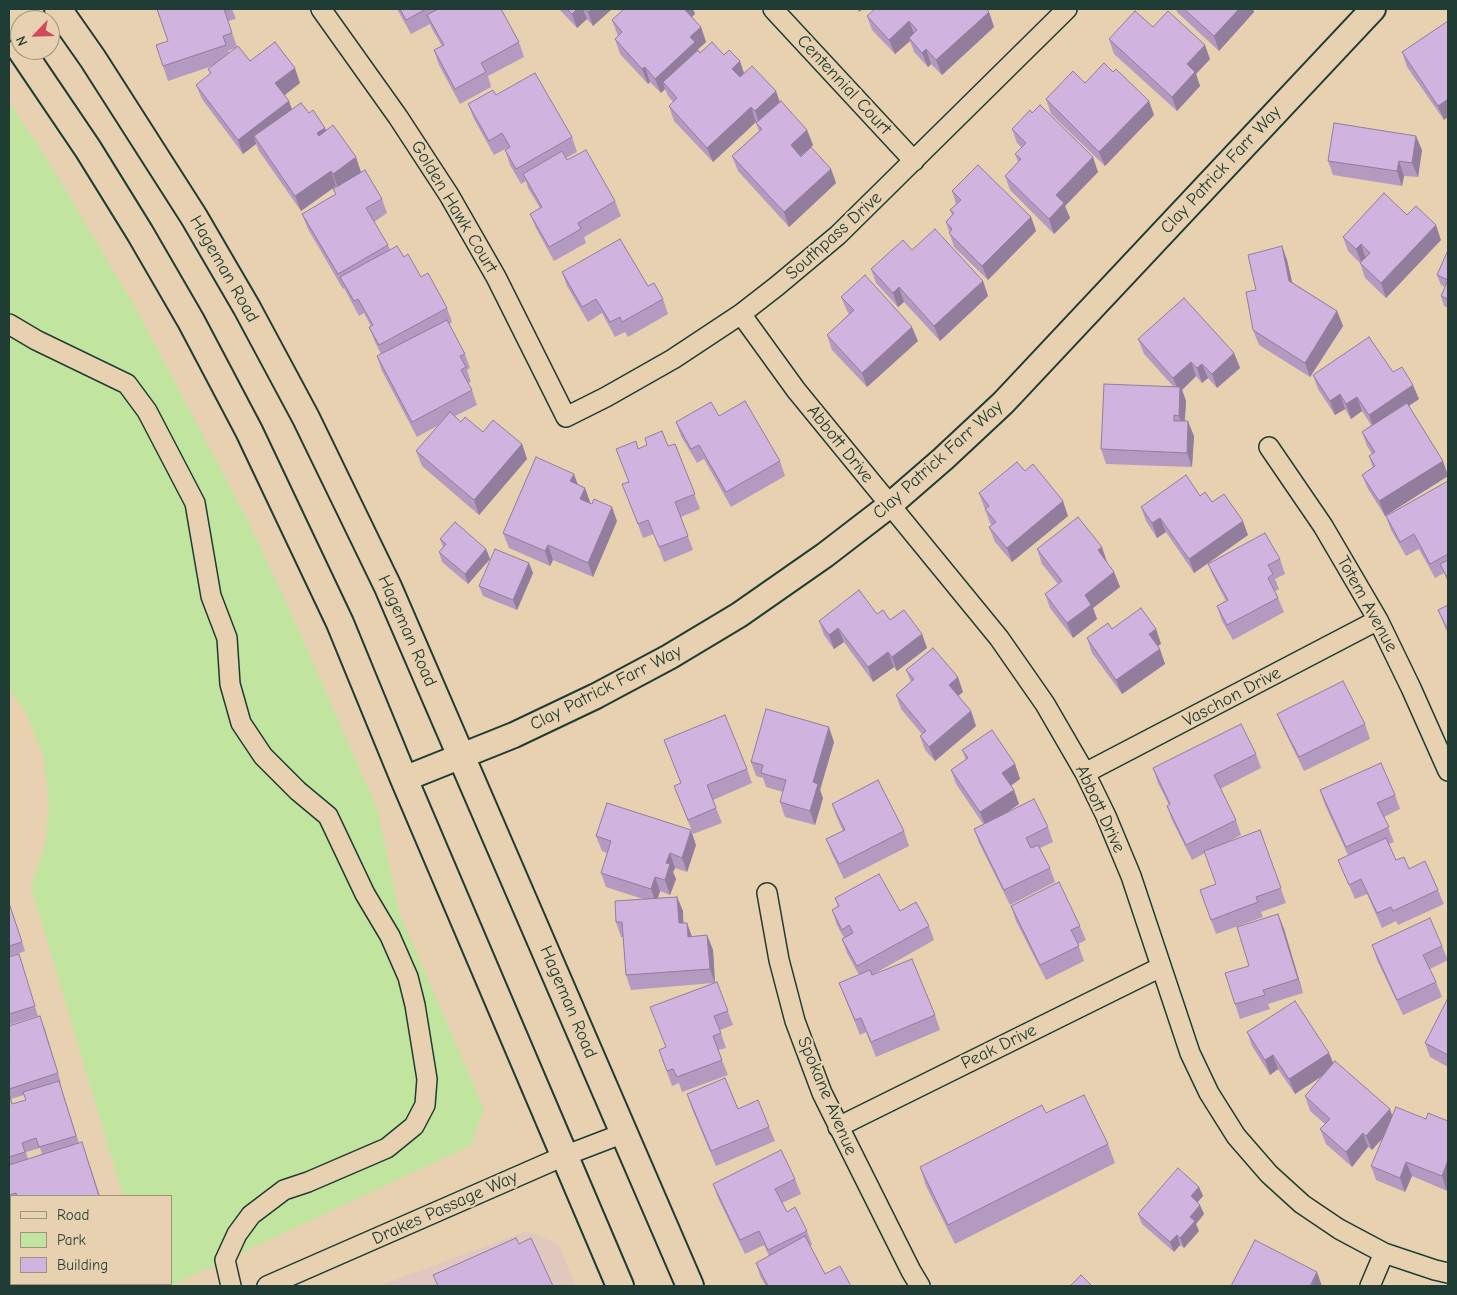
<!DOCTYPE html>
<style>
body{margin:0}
#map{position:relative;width:1457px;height:1295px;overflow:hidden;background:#e7d1b0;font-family:"Comic Neue",sans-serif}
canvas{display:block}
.frame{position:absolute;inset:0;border:10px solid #1f3d34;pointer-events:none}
.legend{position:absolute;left:10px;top:1195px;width:162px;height:90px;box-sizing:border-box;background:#e7d1b0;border:1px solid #97967e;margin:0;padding:6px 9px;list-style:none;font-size:15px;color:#1f3d34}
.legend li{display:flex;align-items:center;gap:10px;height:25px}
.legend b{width:25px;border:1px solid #97967e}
.north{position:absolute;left:10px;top:10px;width:50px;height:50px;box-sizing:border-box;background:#e7d1b0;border:1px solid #97967e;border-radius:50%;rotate:246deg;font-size:14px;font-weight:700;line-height:20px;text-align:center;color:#1f3d34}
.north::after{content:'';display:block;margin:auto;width:18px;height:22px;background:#d1495b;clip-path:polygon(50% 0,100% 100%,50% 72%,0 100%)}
</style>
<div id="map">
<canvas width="1457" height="1295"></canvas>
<div class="frame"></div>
<ul class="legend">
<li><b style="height:6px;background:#e7d1b0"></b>Road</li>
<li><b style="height:14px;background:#c1e59f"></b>Park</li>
<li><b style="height:14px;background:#d1b3e0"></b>Building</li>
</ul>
<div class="north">N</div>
</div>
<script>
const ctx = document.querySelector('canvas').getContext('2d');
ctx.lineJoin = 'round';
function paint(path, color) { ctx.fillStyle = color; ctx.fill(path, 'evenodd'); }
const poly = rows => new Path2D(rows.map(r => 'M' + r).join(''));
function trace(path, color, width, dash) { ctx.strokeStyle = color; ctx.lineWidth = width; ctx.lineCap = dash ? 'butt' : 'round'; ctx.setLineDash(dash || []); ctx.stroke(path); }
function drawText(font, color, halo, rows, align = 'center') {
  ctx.font = font + ' "Comic Neue",sans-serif'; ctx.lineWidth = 4.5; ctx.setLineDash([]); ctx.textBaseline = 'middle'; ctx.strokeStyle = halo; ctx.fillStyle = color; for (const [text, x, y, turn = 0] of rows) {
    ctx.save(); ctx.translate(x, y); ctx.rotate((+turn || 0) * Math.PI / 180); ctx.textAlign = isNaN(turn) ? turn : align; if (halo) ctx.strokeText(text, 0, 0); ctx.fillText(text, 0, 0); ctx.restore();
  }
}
paint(poly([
 [527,1231,558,1244,576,1286,378,1286]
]), '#e0c8be');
paint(poly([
 [9,102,44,154,138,312,246,517,298,628,378,811,399,912,484,1109,470,1146,170,1286,159,1286,158,1284,171,1284,171,1196,123,1196,31,887,45,846,49,803,43,755,27,715,9,688]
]), '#c1e59f');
const minor = poly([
 [321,9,398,117,449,195,496,277,566,417,606,397,673,359,741,314,777,286,838,235,1067,9],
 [773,9,914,161],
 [741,314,796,390,999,638,1045,704,1085,773,1106,816,1131,876,1190,1053,1209,1093,1236,1136,1269,1174,1302,1204,1339,1229,1384,1253,1435,1270,1448,1273],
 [9,324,36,340,127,384,147,411,195,503,211,596,227,638,230,684,241,723,263,756,298,791,328,816,365,894,390,936,408,977,415,1005,427,1079,425,1105,414,1126,387,1148,308,1182,284,1190,251,1215,237,1234,225,1260,231,1286],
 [1269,447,1323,526,1378,620,1411,688,1448,771],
 [1085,773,1378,620],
 [767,893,779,960,795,1021,822,1093,911,1271,920,1286],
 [838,1127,1161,967],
 [267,1286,564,1156,624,1133],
 [1370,1286,1384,1253]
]);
const tertiary = poly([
 [404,779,514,735,596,696,669,657,739,615,825,555,890,505,943,459,1003,403,1373,9]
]);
const secondary = poly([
 [58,9,93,59,194,217,247,308,306,418,388,587,690,1286],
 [21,50,88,149,140,233,191,321,249,431,340,623,404,779,620,1286]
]);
trace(minor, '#1f3d34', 22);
trace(tertiary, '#1f3d34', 28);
trace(secondary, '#1f3d34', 30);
trace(minor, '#e7d1b0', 19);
trace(tertiary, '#e7d1b0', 24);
trace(secondary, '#e7d1b0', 26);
paint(poly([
 [157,9,232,9,236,19,228,21,237,47,250,61,300,83,284,95,292,109,309,113,325,128,326,130,361,172,382,199,387,213,374,222,388,245,390,250,404,257,447,308,452,322,449,324,465,354,470,368,467,370,471,382,468,383,472,390,477,405,455,416,461,422,483,432,522,444,527,459,479,515,422,466,416,451,439,425,417,437,382,371,377,356,381,354,375,342,369,327,371,326,364,313,359,316,344,288,343,289,308,229,302,214,336,194,333,189,337,186,336,186,301,211,259,151,256,144,243,154,202,99,196,85,210,74,208,69,212,66,168,81,156,45,168,41],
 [237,47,229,53,228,51],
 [397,9,501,9,519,42,524,57,488,76,491,87,460,104,439,65,434,50,442,46,432,29,430,24,411,34],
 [559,9,612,9,593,26,587,19,577,28],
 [624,9,693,9,695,14,692,17,701,27,706,42,697,50,700,53,724,55,744,73,776,91,780,102,807,130,813,145,801,156,831,169,836,183,789,227,738,171,732,156,759,131,756,123,757,122,756,122,713,162,674,121,669,106,673,102,668,96,665,89,661,93,650,82,648,84,620,54,615,39,618,36,612,20],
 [1176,9,1253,9,1254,12,1219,51,1177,12],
 [989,12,994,27,942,75,931,64,928,67,914,52,910,41,895,54,872,30,867,16],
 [1448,21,1444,120,1407,67,1402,52],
 [1153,27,1210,59,1196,74,1200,86,1177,111,1114,54,1109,39],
 [1113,72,1149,101,1154,115,1105,166,1051,114,1046,99],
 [496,95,572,137,577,152,566,158,567,160,615,201,621,216,584,237,586,243,554,261,536,228,530,214,540,208,528,188,526,181,521,184,510,165,505,150,508,149,507,148,494,155,474,119,468,104],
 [1012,129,1098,172,1065,206,1070,218,1054,234,1010,190,1005,176,1018,162,1015,154,1022,148,1017,143],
 [1422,150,1418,177,1404,176,1402,186,1333,175,1328,161],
 [952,191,1031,217,1036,231,988,280,954,247,946,222,952,215,950,210,956,204],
 [1407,215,1441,240,1386,298,1365,278,1360,263,1348,251,1343,237],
 [1282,246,1287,260,1292,282,1337,311,1343,326,1310,377,1259,345,1253,330,1256,290],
 [912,250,983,281,988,296,940,341,904,302,898,307,876,283,871,269],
 [1448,250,1448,308,1444,306,1441,296,1445,287,1441,285,1437,275],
 [562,272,648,286,663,299,668,314,628,337,625,332,615,337,602,313,588,322,567,286],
 [841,297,918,341,867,387,832,350,827,335,849,314,847,311],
 [1138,339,1234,353,1240,368,1217,388,1208,378,1202,383,1196,376,1182,390,1186,401,1185,421,1194,436,1192,467,1106,464,1101,449,1173,386,1144,354],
 [1393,372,1419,399,1409,406,1443,461,1448,476,1385,516,1368,489,1362,475,1373,468,1369,456,1372,454,1367,446,1362,432,1371,425,1362,411,1351,419,1345,409,1335,415,1318,389,1313,375],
 [719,416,780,461,785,476,731,507,704,459,697,463,681,436,676,422],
 [675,444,700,509,681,517,693,550,664,562,654,534,643,538,628,498,628,482,638,449,668,446],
 [1448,481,1448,583,1444,573,1435,578,1419,549,1406,556,1391,530,1386,516],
 [578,485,585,488,590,502,590,503,617,521,593,577,553,560,550,566,509,548,503,533],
 [979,493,1068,516,1012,562,995,542,989,527,992,525,990,523],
 [1200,496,1212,502,1248,535,1194,573,1166,532,1157,538,1146,521,1141,507],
 [440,539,486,549,490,559,468,584,442,562,439,552,443,547],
 [1037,549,1107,562,1114,572,1120,587,1093,608,1097,619,1073,638,1050,608,1045,594,1058,584,1042,564],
 [1280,559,1285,574,1275,579,1279,589,1275,591,1284,612,1233,640,1222,621,1217,606,1226,601,1214,578,1208,564],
 [529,563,533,573,517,610,483,596,479,586],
 [1448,605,1448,634,1444,625,1438,610],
 [877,614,922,634,927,648,897,671,894,667,873,682,844,642,834,649,824,635,819,621],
 [1112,629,1156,629,1161,644,1158,646,1165,664,1122,694,1092,653,1087,638],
 [906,670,963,692,958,696,971,711,976,726,935,761,925,750,920,736,922,734,901,709,896,695,911,682],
 [1277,714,1365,724,1370,739,1304,771,1283,728],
 [664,740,747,769,752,783,713,800,722,823,693,834,674,786,681,783],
 [834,742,820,790,823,798,815,825,785,817,780,802,783,792,766,787,763,778,756,776,751,762],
 [962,750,1015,764,1020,779,1011,786,1014,790,1019,804,1009,811,1048,827,1053,842,1040,848,1050,868,1055,882,1010,905,979,843,974,829,983,824,956,784,951,770,966,760],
 [1256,754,1261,768,1220,789,1236,820,1241,835,1226,843,1260,830,1286,903,1261,912,1263,917,1216,934,1200,890,1216,884,1205,853,1192,860,1172,820,1167,806,1169,805,1158,783,1153,768],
 [1320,790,1395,795,1400,809,1384,817,1394,842,1389,844,1396,860,1438,890,1444,904,1398,925,1396,921,1382,928,1367,894,1355,899,1344,874,1338,860,1348,855,1325,805],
 [832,804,904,831,909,846,844,879,832,854,826,839,843,831,837,818],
 [596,836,696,845,687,872,675,868,673,872,676,879,670,895,660,891,658,898,677,897,683,911,683,923,687,923,692,937,707,935,713,950,715,982,717,982,733,1025,720,1030,726,1048,718,1050,728,1075,682,1092,679,1083,672,1086,659,1050,665,1047,713,983,631,990,626,975,623,937,621,937,616,922,643,899,606,887,601,873,607,853,602,851],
 [835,898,900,911,929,926,934,940,872,975,935,1015,940,1030,876,1057,866,1032,860,1035,839,983,859,975,847,953,842,939,844,938,837,925,832,910,838,907],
 [9,902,25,951,9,957],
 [1011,906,1080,926,1086,940,1078,944,1084,961,1046,980,1016,921],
 [1278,914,1284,929,1303,993,1268,1004,1270,1009,1240,1019,1235,1004,1249,966],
 [1372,945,1442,946,1448,960,1430,969,1436,982,1442,997,1403,1015,1377,960],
 [9,957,22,964,38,1016,9,1025],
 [1448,998,1448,1067,1430,1057,1425,1043],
 [9,1026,44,1026,61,1083,60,1084,79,1143,82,1142,100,1196,11,1196,11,1201,9,1194],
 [24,1095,26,1100,12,1104,11,1099],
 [40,1148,42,1154,28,1159,26,1152],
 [1247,1032,1333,1064,1392,1115,1448,1121,1448,1188,1447,1191,1412,1176,1405,1192,1376,1180,1371,1166,1383,1138,1372,1150,1368,1147,1352,1167,1326,1144,1320,1129,1325,1124,1310,1111,1305,1096,1324,1075,1295,1094,1278,1069,1270,1075,1252,1046],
 [687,1094,738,1109,769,1127,775,1141,716,1166,692,1109],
 [1046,1113,1108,1144,1115,1163,955,1244,926,1186,920,1167],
 [795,1179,801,1194,782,1203,787,1212,807,1231,812,1245,810,1246,825,1274,851,1286,766,1286,761,1278,756,1263,769,1256,764,1245,745,1254,718,1198,713,1184],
 [1199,1187,1203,1196,1198,1202,1204,1214,1196,1224,1199,1231,1184,1248,1180,1245,1174,1252,1142,1224,1138,1214],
 [33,1284,123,1284,124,1286,34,1286]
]), '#b49ac1');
paint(poly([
 [577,9,583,9,587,19,577,28,572,14],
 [591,9,612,9,593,26,588,12],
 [683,9,693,9,695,14,687,21],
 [858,9,863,9,859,12],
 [1239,9,1253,9,1254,12,1219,51,1214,36],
 [989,12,994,27,942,75,936,60],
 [909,21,915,36,909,38,910,41,895,54,889,40],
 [701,27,706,42,663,82,665,89,661,93,655,79,690,37],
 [1205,45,1210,59,1196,74,1200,86,1177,111,1172,97,1187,64],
 [926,49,931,64,928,67,922,53],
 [740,61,745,76,737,83,732,69],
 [645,67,650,82,648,84,642,69],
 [295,68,300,83,281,98,275,83],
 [776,91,781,106,760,125,755,111],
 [1448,99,1448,117,1444,120,1438,106],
 [289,101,294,115,254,136,256,144,243,154,238,140],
 [1149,101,1154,115,1105,166,1099,152],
 [751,107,756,122,713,162,707,148],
 [325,128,331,142,322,148,317,133],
 [807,130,813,145,796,160,791,145],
 [1416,136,1422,150,1418,177,1412,163],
 [356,157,361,172,338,188,333,174],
 [1093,157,1098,172,1065,206,1070,218,1054,234,1049,219,1056,195],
 [1399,161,1404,176,1402,186,1397,171],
 [831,169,836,183,789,227,784,212],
 [331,171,336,186,301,211,295,196],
 [1031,217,1036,231,988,280,982,266],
 [1436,225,1441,240,1386,298,1381,283],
 [1361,244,1366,259,1362,264,1356,249],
 [1282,246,1287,260,1295,295,1289,281],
 [983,281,988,296,940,341,934,326],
 [899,287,904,302,898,307,893,293],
 [1337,311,1343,326,1310,377,1305,363],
 [912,327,918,341,867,387,862,373],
 [1234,353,1240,368,1217,388,1212,374],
 [1191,362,1196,376,1182,390,1186,401,1184,430,1179,416,1179,392,1173,378],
 [1202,364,1208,378,1202,383,1197,368],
 [1413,385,1419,399,1374,429,1369,415],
 [1340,394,1345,409,1335,415,1330,401],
 [1357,397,1362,411,1351,419,1346,404],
 [1188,421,1194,436,1192,467,1187,453],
 [522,444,527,459,479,515,474,500],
 [1443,461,1448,476,1385,516,1379,501],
 [574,474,579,488,570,481],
 [585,488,590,502,585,514,580,499],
 [1063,501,1068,516,1012,562,1007,548],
 [612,507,617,521,593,577,588,563],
 [1160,518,1166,532,1157,538,1152,523],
 [1243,521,1248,535,1194,573,1189,559],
 [548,545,553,560,550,566,545,551],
 [1102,547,1107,562,1103,565,1098,550],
 [486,549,490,559,468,584,465,574],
 [529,563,533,573,517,610,513,600],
 [1114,572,1120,587,1093,608,1097,619,1073,638,1067,623,1085,595],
 [838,628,844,642,834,649,829,635],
 [1156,629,1161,644,1154,648,1149,634],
 [922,634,927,648,897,671,892,657],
 [1160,649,1165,664,1122,694,1116,680],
 [888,652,894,667,873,682,868,667],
 [958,677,963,692,954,699,949,685],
 [971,711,976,726,935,761,929,747],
 [829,727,834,742,820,790,823,798,815,825,810,811,813,782],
 [1015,764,1020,779,1007,788,1002,773],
 [1014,790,1019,804,986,827,980,812],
 [691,830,696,845,687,872,682,858],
 [670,853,675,868,673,872,676,879,670,895,665,880,666,863],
 [655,877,660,891,656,903,651,889],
 [677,897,683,911,684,938,679,923],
 [1278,914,1284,929,1303,993,1298,979],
 [687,923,692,937,688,937],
 [707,935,713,950,715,983,710,969],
 [1329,1053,1335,1067,1295,1094,1289,1079],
 [1273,1055,1278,1069,1270,1075,1265,1060],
 [1390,1109,1395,1124,1372,1150,1366,1136],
 [1363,1133,1368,1147,1352,1167,1346,1152],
 [1448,1160,1448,1188,1447,1191,1442,1176],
 [1406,1162,1412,1176,1405,1192,1400,1178],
 [1199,1187,1203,1196,1194,1206,1191,1196],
 [1200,1205,1204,1214,1196,1224,1199,1231,1184,1248,1180,1238,1190,1217],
 [1177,1235,1180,1245,1174,1252,1170,1242],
 [1317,1272,1322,1286,1310,1286]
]), '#927d9d');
const building = poly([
 [157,9,224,9,232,33,223,36,226,45,163,66,156,45,168,41,157,9],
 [400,9,426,9,406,20,400,9],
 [438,9,501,9,519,42,481,63,486,72,455,89,434,50,444,45,427,15,438,9],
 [567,9,577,9,572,14,567,9],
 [586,9,591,9,588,12,586,9],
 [624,9,684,9,701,27,690,37,695,42,655,79,645,67,642,69,615,39,622,32,612,20,624,9],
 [875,9,986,9,989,12,936,60,926,49,922,53,909,38,917,30,909,21,889,40,867,16,875,9],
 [1184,9,1239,9,1214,36,1184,9],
 [1135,11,1153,27,1168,11,1205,45,1187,64,1195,72,1172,97,1109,39,1135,11],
 [1448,21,1448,99,1438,106,1402,52,1448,21],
 [275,42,295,68,275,83,289,101,238,140,196,85,211,73,208,69,238,46,250,61,275,42],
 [712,42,724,55,729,50,740,61,732,69,740,77,752,66,776,91,755,111,751,107,707,148,669,106,677,98,663,82,698,50,700,53,712,42],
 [1104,63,1113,72,1116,69,1149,101,1099,152,1046,99,1073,71,1085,83,1104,63],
 [535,73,572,137,516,169,505,150,510,147,502,133,489,141,468,104,493,90,496,95,535,73],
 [781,101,807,130,791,145,801,157,811,147,831,169,784,212,732,156,762,129,756,123,781,101],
 [301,103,309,113,313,110,325,128,317,133,319,136,333,125,356,157,333,174,331,171,295,196,254,136,301,103],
 [1040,105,1093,157,1056,195,1064,203,1049,219,1005,176,1021,159,1015,154,1026,143,1012,129,1030,110,1032,113,1040,105],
 [1334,123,1416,136,1412,163,1399,161,1397,171,1328,161,1334,123],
 [586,150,615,201,578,223,581,229,549,247,530,214,542,207,523,174,562,151,567,160,586,150],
 [978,165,1031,217,982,266,949,233,952,229,946,222,954,213,950,210,961,200,952,191,978,165],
 [365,170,382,199,366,208,388,245,338,274,302,214,336,194,333,189,365,170],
 [1384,193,1407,215,1416,206,1436,225,1381,283,1360,263,1370,253,1361,244,1356,249,1343,237,1384,193],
 [935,229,983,281,934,326,899,287,893,293,871,269,903,240,912,250,935,229],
 [620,239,648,286,654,283,663,299,622,322,620,317,610,322,596,299,582,307,562,272,620,239],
 [397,246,404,257,408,254,421,277,428,273,447,308,379,345,369,327,373,325,358,299,354,301,340,277,397,246],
 [1282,246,1289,281,1337,311,1305,363,1253,330,1246,292,1256,290,1248,255,1282,246],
 [1448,250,1448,299,1441,296,1448,280,1437,275,1448,250],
 [865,275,912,327,862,373,827,335,854,310,841,297,865,275],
 [1184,298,1234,353,1212,374,1202,364,1197,368,1191,362,1173,378,1138,339,1184,298],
 [447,320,465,354,460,356,466,367,461,370,472,390,412,422,377,356,447,320],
 [1369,337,1393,372,1402,367,1413,385,1369,415,1357,397,1346,404,1340,394,1330,401,1313,375,1369,337],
 [1104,384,1180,387,1179,416,1174,415,1174,421,1188,421,1187,453,1101,449,1104,384],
 [745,401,780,461,726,492,699,445,691,449,676,422,711,402,719,416,745,401],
 [1407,403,1443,461,1379,501,1362,475,1375,466,1369,456,1375,452,1362,432,1407,403],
 [450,412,461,422,465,417,483,432,493,420,522,444,474,500,416,451,450,412],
 [662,431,668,446,675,444,695,494,675,502,688,536,659,547,648,520,638,524,622,484,629,482,616,449,636,441,638,449,647,445,645,438,662,431],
 [536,457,574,474,570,481,585,488,580,499,592,504,594,499,612,507,588,563,548,545,545,551,503,533,536,457],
 [1017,462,1025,471,1033,464,1063,501,1007,548,989,527,996,522,985,509,989,506,979,493,1017,462],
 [1186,475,1200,496,1205,492,1212,502,1224,494,1243,521,1189,559,1160,518,1152,523,1141,507,1186,475],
 [1448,481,1448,554,1430,564,1414,534,1400,542,1386,516,1448,481],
 [1078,517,1102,547,1098,550,1114,572,1085,595,1091,605,1067,623,1045,594,1062,581,1037,549,1078,517],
 [455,522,486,549,465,574,439,552,446,544,440,539,455,522],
 [1265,533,1280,559,1268,565,1273,574,1268,578,1278,598,1227,625,1217,606,1228,600,1208,564,1265,533],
 [495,549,529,563,513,600,479,586,495,549],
 [1448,560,1448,579,1440,564,1448,560],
 [859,590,877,614,883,610,890,620,904,610,922,634,892,657,888,652,868,667,838,628,829,635,819,621,859,590],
 [1448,605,1448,630,1438,610,1448,605],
 [1141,608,1156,629,1149,634,1160,649,1116,680,1087,638,1108,623,1112,629,1141,608],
 [933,648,958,677,949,685,971,711,929,747,920,736,926,731,896,695,914,679,906,670,933,648],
 [1343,681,1365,724,1299,757,1277,714,1343,681],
 [766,709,829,727,813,782,818,784,810,811,780,802,786,780,761,773,763,765,751,762,766,709],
 [725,715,747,769,707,785,716,808,688,820,674,786,681,783,664,740,725,715],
 [1241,724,1256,754,1214,775,1236,820,1186,845,1167,806,1170,804,1153,768,1241,724],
 [992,730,1015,764,1002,773,1014,790,980,812,951,770,968,758,962,750,992,730],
 [1381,763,1395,795,1377,803,1389,827,1346,847,1320,790,1381,763],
 [878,780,904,831,839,864,826,839,845,830,832,804,878,780],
 [1034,799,1048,827,1026,838,1031,848,1038,845,1050,868,1004,890,974,829,1034,799],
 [607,803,691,830,682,858,670,853,666,863,670,864,665,880,655,877,651,889,601,873,611,841,596,836,607,803],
 [1260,830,1281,888,1256,897,1258,902,1211,920,1200,890,1216,884,1204,851,1260,830],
 [1386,838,1396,860,1404,857,1409,869,1425,861,1438,890,1393,911,1391,907,1377,913,1361,879,1349,885,1338,860,1386,838],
 [879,874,900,911,916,902,929,926,857,966,842,939,853,933,849,925,842,930,832,910,839,906,835,898,879,874],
 [1059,882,1080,926,1071,930,1079,946,1040,965,1011,906,1059,882],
 [677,897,679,923,687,923,688,937,707,935,710,969,626,975,622,922,616,922,615,901,677,897],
 [9,903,22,942,9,946,9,903],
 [1278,914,1298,979,1263,990,1265,995,1235,1004,1225,973,1249,966,1237,927,1278,914],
 [1430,918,1442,946,1423,955,1436,982,1397,1000,1372,945,1430,918],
 [19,954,35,1006,9,1014,9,957,19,954],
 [912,959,935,1015,871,1042,861,1018,855,1020,839,983,870,970,872,975,912,959],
 [717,982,728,1011,714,1016,721,1033,713,1036,722,1060,677,1077,673,1069,667,1071,659,1050,666,1047,650,1007,717,982],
 [1448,998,1448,1055,1425,1043,1448,998],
 [1295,1001,1329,1053,1289,1079,1273,1055,1265,1060,1247,1032,1295,1001],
 [40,1016,58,1073,9,1089,9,1059,10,1059,9,1055,9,1026,40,1016],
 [1335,1061,1390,1109,1366,1136,1363,1133,1346,1152,1320,1129,1330,1119,1305,1096,1335,1061],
 [725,1078,738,1109,758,1100,769,1127,711,1151,687,1094,725,1078],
 [59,1081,76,1136,39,1147,36,1138,22,1143,25,1152,9,1157,9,1097,10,1096,12,1104,26,1100,23,1092,59,1081],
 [1084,1095,1108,1144,948,1225,920,1167,1042,1105,1046,1113,1084,1095],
 [1396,1107,1426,1119,1428,1113,1448,1121,1448,1160,1442,1176,1406,1162,1400,1178,1371,1166,1396,1107],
 [82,1142,99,1196,17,1196,16,1193,9,1195,9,1165,82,1142],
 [781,1150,795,1179,775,1189,787,1212,795,1207,807,1231,768,1250,759,1231,740,1240,713,1184,781,1150],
 [1178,1168,1199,1187,1191,1196,1200,1205,1190,1217,1195,1221,1180,1238,1177,1235,1170,1242,1138,1214,1178,1168],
 [805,1236,825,1274,840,1266,851,1286,768,1286,756,1263,805,1236],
 [516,1238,519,1244,531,1238,553,1286,438,1286,433,1275,516,1238],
 [1255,1240,1317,1272,1310,1286,1231,1286,1255,1240],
 [1081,1275,1092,1286,1070,1286,1081,1275],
 [33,1284,96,1284,88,1286,34,1286,33,1284]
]);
paint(building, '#d1b3e0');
trace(building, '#927d9d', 1);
drawText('18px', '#1f3d34', '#e7d1b0', [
 ["Centennial Court",844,85,47],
 ["Clay Patrick Farr Way",1221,170,-47],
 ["Golden Hawk Court",454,207,59],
 ["Southpass Drive",834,236,-42],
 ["Hageman Road",224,269,60],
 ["Abbott Drive",840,444,51],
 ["Clay Patrick Farr Way",938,460,-42],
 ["Totem Avenue",1367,604,61],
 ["Hageman Road",407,631,66],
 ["Clay Patrick Farr Way",606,688,-27],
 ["Vaschon Drive",1232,697,-28],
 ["Abbott Drive",1100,809,65],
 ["Hageman Road",568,1002,67],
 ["Peak Drive",999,1047,-26],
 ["Spokane Avenue",827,1096,67],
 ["Drakes Passage Way",445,1208,-24]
]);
</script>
